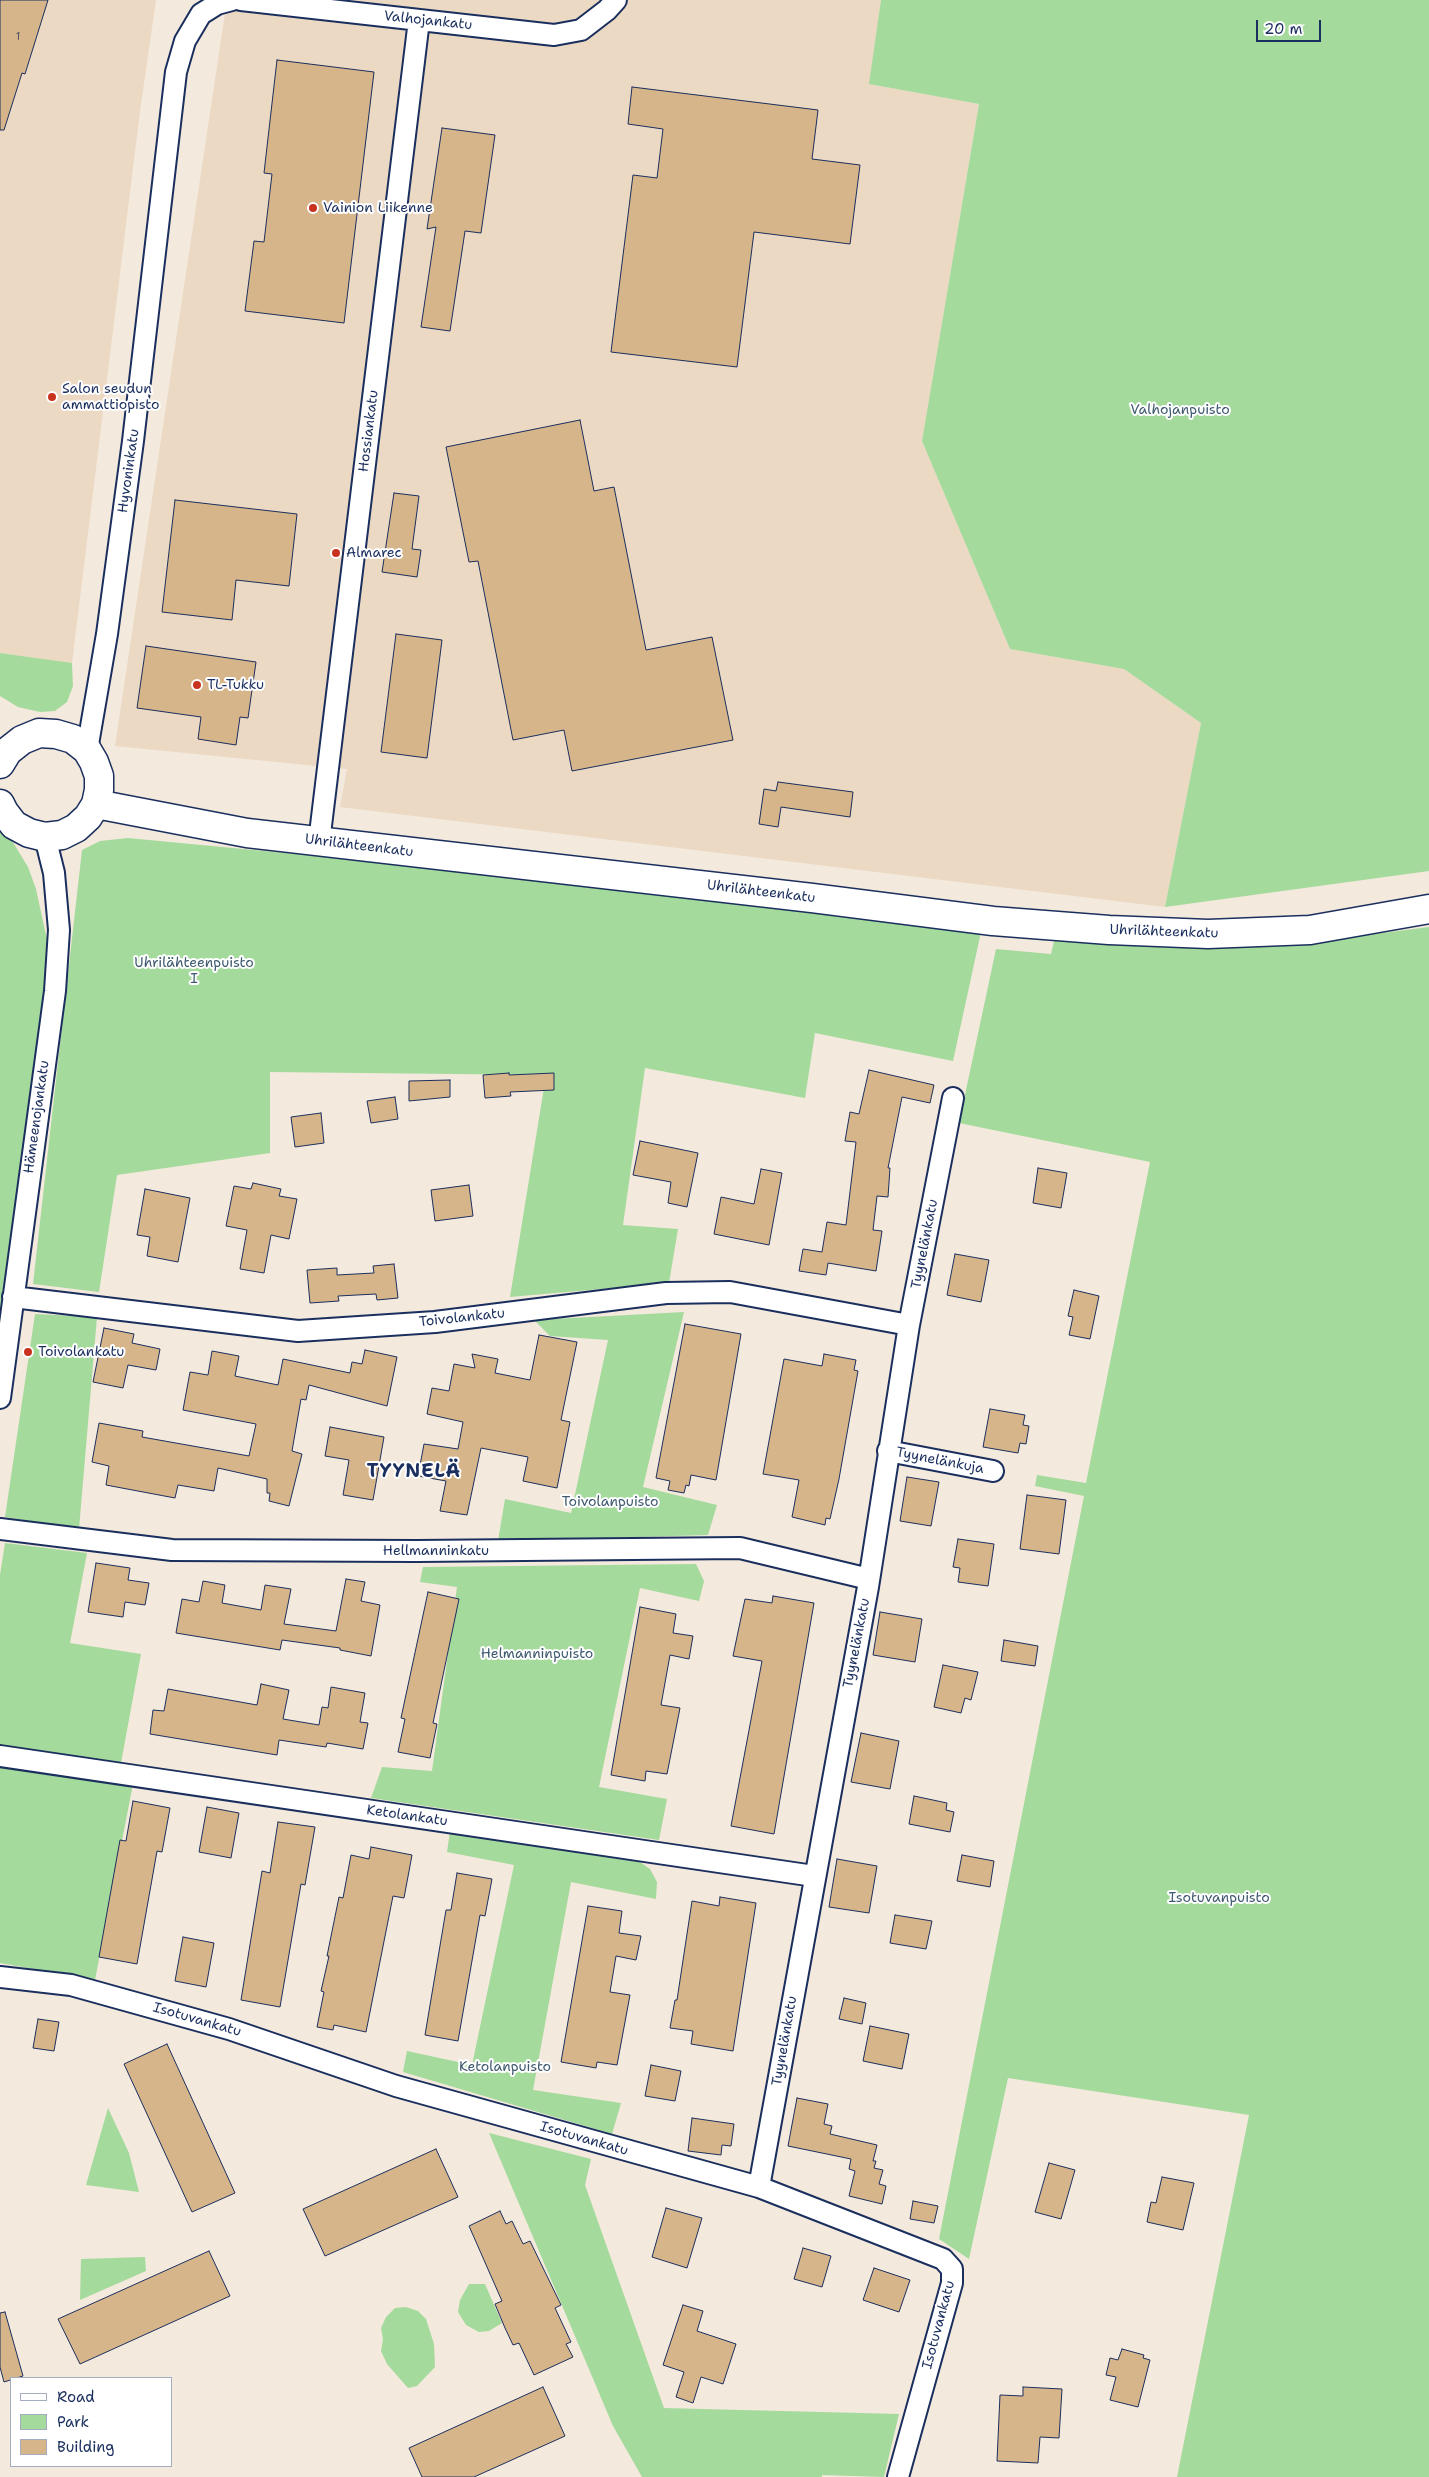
<!DOCTYPE html>
<meta charset="utf-8">
<style>
body{margin:0}
#map{position:relative;width:1429px;height:2477px;overflow:hidden;background:#f3e9dc;font-family:"Shantell Sans",sans-serif}
canvas{display:block}
.legend{position:absolute;left:10px;top:2377px;width:162px;height:90px;box-sizing:border-box;background:#fff;border:1px solid #a4acbf;margin:0;padding:6px 9px;list-style:none;font-size:15px;color:#1b2f5e}
.legend li{display:flex;align-items:center;gap:10px;height:25px}
.legend b{width:25px;border:1px solid #a4acbf}
.scale{position:absolute;left:1256px;top:20px;width:65px;height:22px;box-sizing:border-box;border:2px solid #1b2f5e;border-top:0;padding-left:6px;font-size:15px;line-height:18px;white-space:nowrap;color:#1b2f5e;-webkit-text-stroke:4px #fff;paint-order:stroke}
</style>
<div id="map">
<canvas width="1429" height="2477"></canvas>
<ul class="legend">
<li><b style="height:6px;background:#fff"></b>Road</li>
<li><b style="height:14px;background:#a5da9d"></b>Park</li>
<li><b style="height:14px;background:#d7b58a"></b>Building</li>
</ul>
<div class="scale">20 m</div>
</div>
<script>
const ctx = document.querySelector('canvas').getContext('2d');
ctx.lineJoin = 'round';
function paint(path, color) { ctx.fillStyle = color; ctx.fill(path, 'evenodd'); }
const poly = rows => new Path2D(rows.map(r => 'M' + r).join(''));
function trace(path, color, width, dash) { ctx.strokeStyle = color; ctx.lineWidth = width; ctx.lineCap = dash ? 'butt' : 'round'; ctx.setLineDash(dash || []); ctx.stroke(path); }
function drawText(font, color, halo, rows, align = 'center') {
  ctx.font = font + ' "Shantell Sans",sans-serif'; ctx.lineWidth = 4; ctx.setLineDash([]); ctx.textBaseline = 'middle'; ctx.strokeStyle = halo; ctx.fillStyle = color; for (const [text, x, y, turn = 0] of rows) {
    ctx.save(); ctx.translate(x, y); ctx.rotate((+turn || 0) * Math.PI / 180); ctx.textAlign = isNaN(turn) ? turn : align; if (halo) ctx.strokeText(text, 0, 0); ctx.fillText(text, 0, 0); ctx.restore();
  }
}
paint(poly([
 [0,0,156,0,140,111,72,663,0,653],
 [227,0,881,0,870,84,979,104,922,441,1010,649,1124,669,1201,723,1165,907,340,807,347,769,115,746]
]), '#ebd9c3');
paint(poly([
 [881,0,1429,0,1429,871,1165,907,1201,723,1124,669,1010,649,922,441,979,104,869,84],
 [0,653,72,663,73,686,67,702,55,711,40,712,18,707,0,696],
 [0,821,28,867,36,889,49,949,0,1339],
 [128,838,369,861,981,932,953,1061,815,1033,805,1098,645,1068,623,1225,678,1229,669,1283,510,1297,546,1075,270,1072,270,1153,117,1175,99,1292,33,1284,82,850,100,841],
 [1429,927,1429,2477,1177,2477,1249,2115,1008,2078,969,2259,939,2239,1084,1496,1035,1486,1037,1475,1086,1483,1150,1162,959,1123,996,949,1051,954,1054,941,1159,946,1306,943],
 [684,1312,643,1487,717,1505,708,1535,498,1541,505,1499,571,1513,608,1340,550,1336,534,1320],
 [35,1314,97,1317,79,1529,5,1517],
 [5,1543,87,1553,70,1643,141,1654,121,1763,0,1745,0,1575],
 [696,1564,704,1581,699,1601,640,1588,599,1787,667,1799,659,1840,371,1798,382,1767,432,1771,457,1587,420,1582,423,1567],
 [0,1766,133,1784,95,1980,0,1963],
 [450,1831,640,1862,650,1869,657,1882,656,1899,571,1882,533,2090,621,2103,612,2134,403,2072,407,2051,472,2065,514,1865,447,1852],
 [108,2108,129,2153,139,2192,86,2185],
 [489,2133,591,2159,585,2185,664,2408,899,2414,884,2477,822,2475,822,2477,642,2477,613,2426],
 [145,2257,146,2271,80,2300,81,2259],
 [469,2284,485,2284,502,2323,489,2331,479,2332,466,2325,458,2312,460,2300],
 [406,2307,418,2311,426,2319,434,2344,435,2367,417,2386,408,2388,387,2364,381,2351,383,2339,381,2328,386,2317,395,2308]
]), '#a5da9d');
const building = poly([
 [0,0,48,0,25,74,22,73,4,130,0,130,0,0],
 [277,60,374,72,344,323,245,311,254,241,264,242,272,174,264,173,277,60],
 [632,87,818,110,812,159,860,165,850,244,754,232,737,367,611,352,633,175,657,178,663,129,628,124,632,87],
 [442,128,495,135,481,233,465,231,450,331,421,327,436,227,427,229,442,128],
 [580,420,594,491,614,487,646,650,712,637,733,740,572,771,564,730,513,740,478,561,469,562,446,447,580,420],
 [394,493,419,496,412,549,421,550,417,577,382,572,394,493],
 [175,500,297,514,289,586,236,580,232,620,162,612,175,500],
 [396,634,442,640,427,758,381,752,396,634],
 [146,646,256,662,248,718,240,717,236,745,198,739,201,717,137,708,146,646],
 [778,782,853,792,850,817,781,807,778,827,759,824,764,789,776,791,778,782],
 [869,1070,934,1085,930,1103,902,1097,888,1168,890,1168,888,1197,877,1196,873,1230,882,1231,876,1271,828,1263,826,1275,799,1271,803,1249,822,1252,827,1222,846,1225,856,1142,845,1141,850,1112,859,1114,869,1070],
 [509,1073,509,1075,554,1073,554,1090,510,1092,511,1096,485,1098,483,1075,509,1073],
 [450,1080,450,1097,409,1101,409,1081,450,1080],
 [395,1097,398,1119,371,1123,367,1101,395,1097],
 [321,1113,324,1143,295,1147,291,1117,321,1113],
 [640,1141,698,1153,687,1207,668,1203,671,1182,633,1175,640,1141],
 [1038,1168,1067,1173,1061,1208,1033,1203,1038,1168],
 [761,1169,782,1173,769,1245,714,1234,721,1197,754,1204,761,1169],
 [253,1183,281,1189,279,1196,297,1199,289,1239,271,1235,264,1273,240,1269,247,1230,226,1226,234,1186,251,1189,253,1183],
 [469,1185,473,1216,435,1221,431,1190,469,1185],
 [145,1189,190,1198,178,1262,147,1256,150,1237,137,1235,145,1189],
 [955,1254,989,1260,981,1302,947,1295,955,1254],
 [394,1264,398,1298,377,1300,376,1294,338,1296,339,1301,310,1303,307,1270,337,1268,337,1275,374,1273,373,1266,394,1264],
 [1074,1290,1099,1296,1090,1339,1069,1335,1073,1317,1068,1316,1074,1290],
 [685,1324,741,1334,716,1480,691,1475,689,1486,686,1485,684,1493,668,1490,670,1481,656,1478,685,1324],
 [104,1328,134,1334,132,1343,160,1349,156,1370,128,1365,123,1388,93,1382,104,1328],
 [539,1335,577,1342,561,1420,570,1422,557,1488,523,1481,528,1457,481,1448,467,1515,440,1511,446,1481,418,1476,424,1444,458,1449,463,1422,427,1414,432,1388,449,1391,454,1364,475,1368,472,1354,498,1359,495,1373,530,1380,539,1335],
 [365,1350,397,1357,387,1406,309,1385,306,1400,301,1399,292,1451,302,1454,289,1506,269,1501,270,1493,267,1493,267,1479,218,1468,214,1491,178,1485,175,1498,106,1485,109,1466,92,1462,99,1423,143,1431,142,1437,249,1456,256,1424,183,1410,190,1372,208,1375,212,1351,239,1356,235,1376,278,1385,283,1359,350,1373,352,1362,362,1364,365,1350],
 [824,1354,856,1360,854,1370,858,1371,839,1479,830,1519,826,1518,825,1525,792,1517,799,1480,763,1474,784,1359,822,1366,824,1354],
 [990,1409,1025,1415,1023,1425,1029,1426,1026,1444,1020,1443,1018,1453,983,1447,990,1409],
 [330,1427,384,1437,373,1500,343,1495,349,1460,325,1456,330,1427],
 [907,1477,939,1482,931,1526,900,1521,907,1477],
 [1027,1495,1066,1500,1059,1554,1020,1549,1027,1495],
 [958,1539,994,1544,988,1586,958,1582,960,1568,953,1567,958,1539],
 [96,1563,130,1568,128,1580,149,1583,145,1605,125,1602,123,1617,88,1612,96,1563],
 [346,1579,365,1582,361,1601,380,1605,371,1656,340,1650,340,1648,282,1640,280,1650,176,1633,182,1599,199,1602,203,1581,225,1585,222,1603,261,1610,265,1585,291,1589,284,1624,336,1631,346,1579],
 [428,1592,459,1599,433,1723,437,1724,430,1758,398,1752,405,1719,401,1718,428,1592],
 [773,1596,814,1603,774,1834,731,1826,762,1661,733,1656,738,1632,745,1599,772,1603,773,1596],
 [640,1607,676,1614,673,1633,693,1636,689,1659,670,1655,661,1705,680,1708,667,1774,646,1771,645,1781,611,1775,640,1607],
 [880,1612,922,1619,915,1662,873,1655,880,1612],
 [1004,1640,1038,1646,1035,1666,1001,1661,1004,1640],
 [943,1665,978,1672,971,1700,965,1698,961,1713,934,1707,943,1665],
 [261,1684,289,1690,283,1719,319,1725,322,1707,328,1708,331,1687,365,1693,360,1722,368,1723,363,1749,327,1743,326,1747,279,1740,277,1755,150,1734,153,1710,164,1711,168,1689,257,1705,261,1684],
 [861,1733,899,1741,890,1789,851,1782,861,1733],
 [914,1796,947,1803,946,1810,954,1812,950,1832,909,1824,914,1796],
 [133,1801,170,1808,162,1852,157,1851,137,1964,99,1957,120,1840,126,1841,133,1801],
 [207,1807,239,1813,231,1858,199,1852,207,1807],
 [278,1822,315,1827,305,1885,301,1884,280,2007,241,2000,262,1871,270,1873,278,1822],
 [371,1847,412,1855,404,1898,393,1896,366,2032,334,2025,333,2030,317,2027,324,1992,321,1991,329,1956,327,1956,339,1897,343,1898,351,1855,369,1859,371,1847],
 [962,1855,994,1861,990,1887,957,1881,962,1855],
 [837,1859,877,1866,869,1913,829,1907,837,1859],
 [457,1873,492,1879,485,1916,480,1915,458,2041,425,2035,446,1910,451,1910,457,1873],
 [720,1897,756,1903,733,2051,691,2044,693,2031,670,2028,675,2000,677,2000,692,1901,719,1906,720,1897],
 [588,1906,622,1911,619,1933,641,1936,636,1960,616,1956,610,1992,630,1995,617,2065,597,2062,596,2068,561,2062,588,1906],
 [895,1915,932,1921,926,1949,890,1943,895,1915],
 [183,1937,214,1943,206,1987,175,1981,183,1937],
 [844,1998,866,2003,862,2024,839,2019,844,1998],
 [38,2019,59,2022,54,2051,33,2048,38,2019],
 [870,2026,909,2034,902,2069,863,2061,870,2026],
 [167,2044,235,2193,192,2212,124,2064,167,2044],
 [651,2065,681,2071,675,2101,645,2096,651,2065],
 [797,2098,828,2104,824,2124,832,2126,830,2134,877,2145,873,2161,876,2161,874,2168,883,2170,879,2184,886,2186,882,2204,849,2196,855,2171,849,2169,851,2159,788,2146,797,2098],
 [692,2118,734,2124,731,2146,722,2145,721,2155,688,2151,692,2118],
 [436,2149,458,2197,325,2256,303,2209,436,2149],
 [1049,2163,1075,2170,1061,2219,1035,2212,1049,2163],
 [1162,2177,1194,2183,1183,2230,1147,2222,1151,2202,1156,2203,1162,2177],
 [913,2201,938,2206,934,2223,910,2219,913,2201],
 [666,2208,702,2218,687,2268,652,2257,666,2208],
 [500,2211,506,2224,512,2221,523,2244,530,2241,561,2305,555,2308,571,2342,566,2344,573,2357,534,2375,519,2343,513,2345,505,2328,495,2304,502,2301,469,2226,500,2211],
 [803,2248,831,2256,822,2287,794,2279,803,2248],
 [209,2251,230,2296,80,2364,58,2319,209,2251],
 [874,2268,910,2280,899,2312,863,2300,874,2268],
 [683,2305,703,2311,697,2331,736,2344,723,2384,701,2377,693,2403,676,2397,684,2372,663,2365,683,2305],
 [5,2312,23,2376,4,2382,0,2367,0,2313,5,2312],
 [1122,2349,1144,2355,1143,2358,1150,2360,1138,2407,1110,2400,1116,2377,1106,2375,1110,2358,1118,2360,1122,2349],
 [543,2387,565,2436,474,2477,422,2477,409,2448,543,2387],
 [1023,2387,1062,2389,1059,2438,1040,2437,1038,2463,997,2461,1000,2395,1023,2396,1023,2387]
]);
paint(building, '#d7b58a');
trace(building, '#1b2f5e', 1);
const street = poly([
 [241,0,554,35,581,30,607,10,616,0],
 [87,750,107,634,133,441,176,72,185,41,201,14,217,4,232,0],
 [319,842,419,20],
 [13,1297,298,1331,435,1322,666,1293,730,1292,909,1325],
 [0,1398,55,991,59,930,54,873,45,837],
 [888,1451,993,1471],
 [0,1529,172,1550,417,1551,740,1548,869,1579],
 [0,1756,814,1876],
 [0,1977,71,1985,229,2029,396,2086,759,2187,943,2259,952,2269,952,2283,898,2477],
 [759,2187,868,1587,909,1325,953,1098]
]);
const secondary = poly([
 [0,764,8,751,22,740,39,733,56,734,73,739,87,750,94,762,99,776,99,790,96,804,88,817,76,828,62,835,45,837,29,833,14,825,4,812,0,804],
 [96,804,247,833,812,898,993,921,1109,930,1208,934,1310,930,1429,909]
]);
trace(street, '#1b2f5e', 24);
trace(secondary, '#1b2f5e', 31);
trace(street, '#fff', 20);
trace(secondary, '#fff', 28);
for (const [x, y, r, color] of [
 [313,208,5,"#c8321e"],
 [52,397,5,"#c8321e"],
 [336,553,5,"#c8321e"],
 [197,685,5,"#c8321e"],
 [28,1352,5,"#c8321e"]
]) { const dot = new Path2D(); dot.arc(x, y, r, 0, 2 * Math.PI); ctx.fillStyle = color; ctx.fill(dot); trace(dot, '#fff', 2); }
drawText('11px', '#4a5069', null, [
 ["1",18,37]
]);
drawText('14px', '#1b2f5e', '#fff', [
 ["Valhojankatu",428,21,6],
 ["Hossiankatu",369,431,-83],
 ["Hyvoninkatu",129,471,-82],
 ["Uhrilähteenkatu",359,846,7],
 ["Uhrilähteenkatu",761,892,7],
 ["Uhrilähteenkatu",1164,932,2],
 ["Hämeenojankatu",37,1117,-82],
 ["Tyynelänkatu",925,1244,-79],
 ["Toivolankatu",462,1318,-6],
 ["Tyynelänkuja",940,1461,11],
 ["Hellmanninkatu",436,1551],
 ["Tyynelänkatu",857,1643,-79],
 ["Ketolankatu",407,1816,8],
 ["Isotuvankatu",197,2020,16],
 ["Tyynelänkatu",785,2041,-80],
 ["Isotuvankatu",584,2139,16],
 ["Isotuvankatu",939,2325,-75]
]);
drawText('14px', '#1b2f5e', '#fff', [
 ["Vainion Liikenne",323,208],
 ["Salon seudun",62,389],
 ["ammattiopisto",62,405],
 ["Almarec",346,553],
 ["TL-Tukku",207,685],
 ["Toivolankatu",38,1352]
], 'left');
drawText('14px', '#3e5a6e', '#fff', [
 ["Valhojanpuisto",1180,410],
 ["Uhrilähteenpuisto",194,963],
 ["I",194,979],
 ["Toivolanpuisto",610,1502],
 ["Helmanninpuisto",537,1654],
 ["Isotuvanpuisto",1219,1898],
 ["Ketolanpuisto",505,2067]
]);
ctx.letterSpacing = '1px';
drawText('bold 19px', '#1b2f5e', '#fff', [
 ["TYYNELÄ",414,1472]
]);
ctx.letterSpacing = '0px';
</script>
